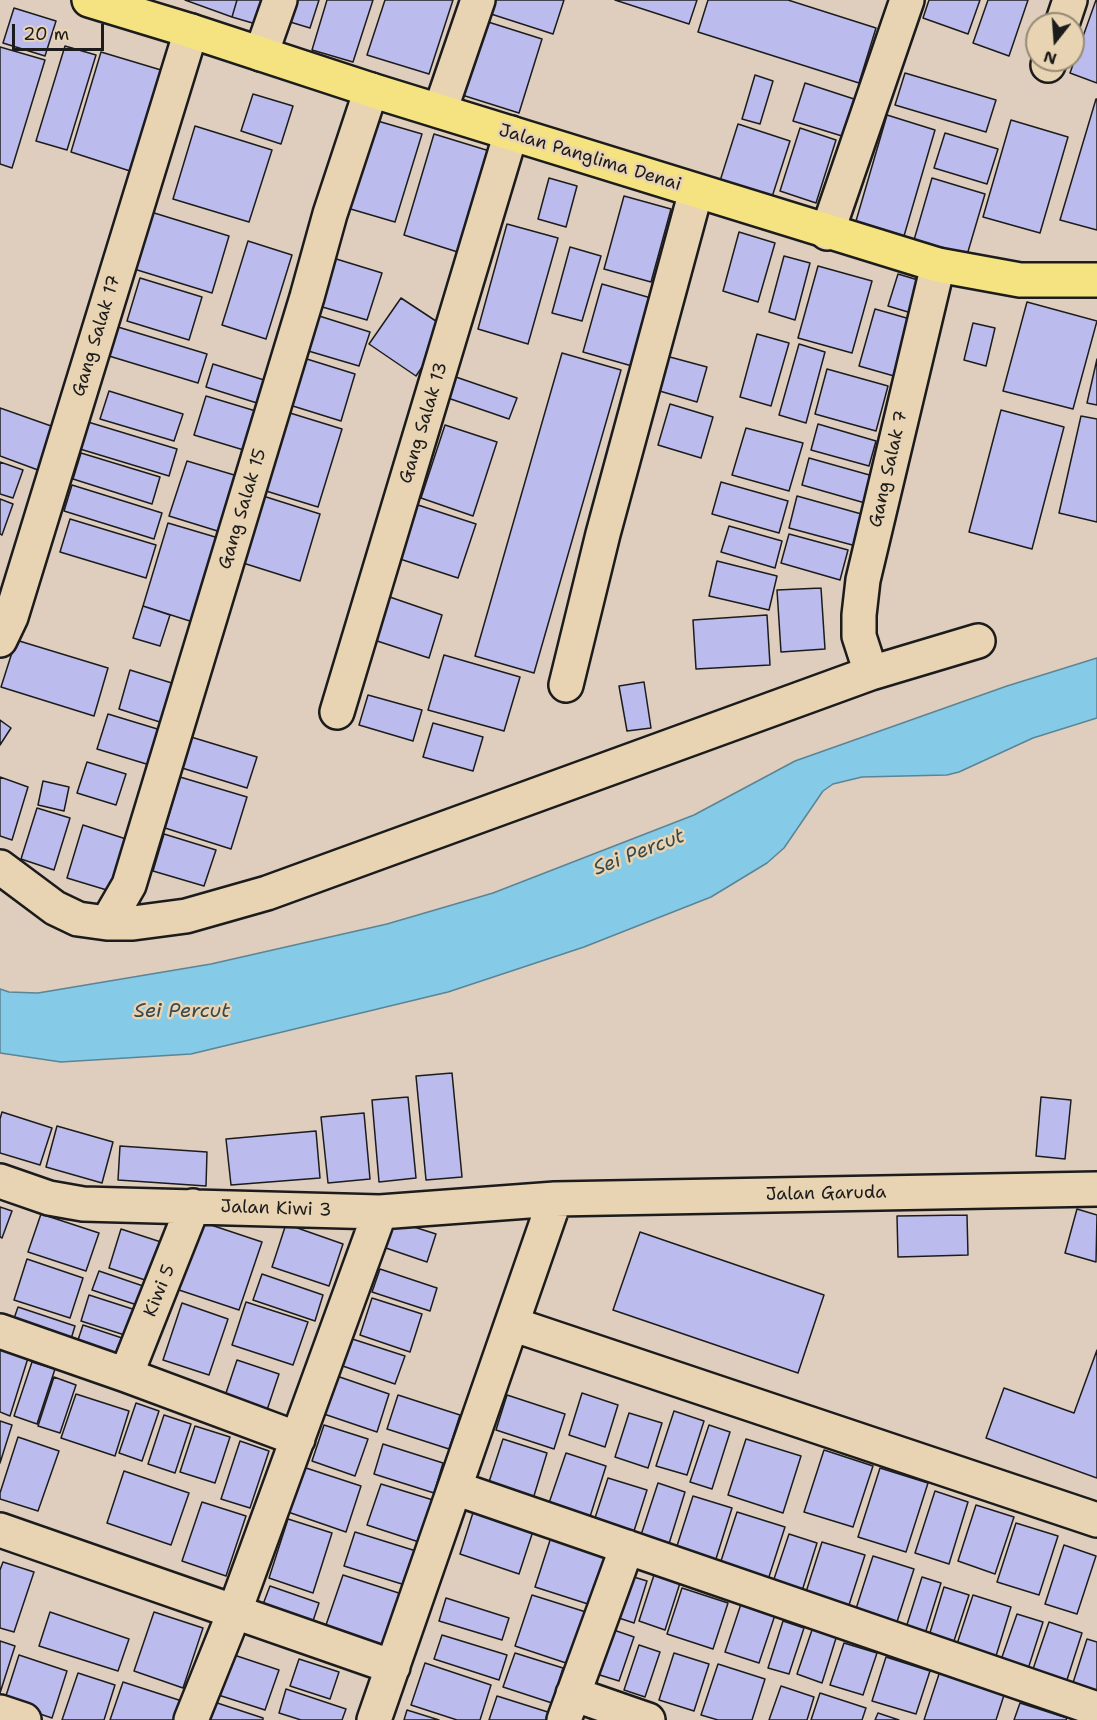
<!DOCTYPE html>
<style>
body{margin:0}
#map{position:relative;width:1097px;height:1720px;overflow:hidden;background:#dfcebe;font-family:"Shantell Sans",sans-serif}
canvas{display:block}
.north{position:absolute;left:1025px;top:12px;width:60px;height:60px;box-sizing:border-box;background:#e8d3b2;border:2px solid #968a76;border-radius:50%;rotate:197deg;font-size:16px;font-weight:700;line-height:24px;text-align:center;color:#1c1c1c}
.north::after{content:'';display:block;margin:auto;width:21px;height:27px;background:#1c1c1c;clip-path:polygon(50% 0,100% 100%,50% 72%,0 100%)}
.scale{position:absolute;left:12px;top:24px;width:92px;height:27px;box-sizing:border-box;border:3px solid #1c1c1c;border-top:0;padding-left:8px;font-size:18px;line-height:21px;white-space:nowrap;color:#1c1c1c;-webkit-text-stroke:4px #e8d3b2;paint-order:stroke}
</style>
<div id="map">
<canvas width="1097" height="1720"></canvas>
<div class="north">N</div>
<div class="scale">20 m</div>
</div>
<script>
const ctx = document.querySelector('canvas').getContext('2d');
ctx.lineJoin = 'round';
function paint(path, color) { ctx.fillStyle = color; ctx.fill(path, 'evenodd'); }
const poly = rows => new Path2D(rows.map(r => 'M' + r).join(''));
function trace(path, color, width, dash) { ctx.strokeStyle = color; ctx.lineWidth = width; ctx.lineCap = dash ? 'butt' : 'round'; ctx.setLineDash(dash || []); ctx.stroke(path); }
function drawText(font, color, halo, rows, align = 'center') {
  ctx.font = font + ' "Shantell Sans",sans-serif'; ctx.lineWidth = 5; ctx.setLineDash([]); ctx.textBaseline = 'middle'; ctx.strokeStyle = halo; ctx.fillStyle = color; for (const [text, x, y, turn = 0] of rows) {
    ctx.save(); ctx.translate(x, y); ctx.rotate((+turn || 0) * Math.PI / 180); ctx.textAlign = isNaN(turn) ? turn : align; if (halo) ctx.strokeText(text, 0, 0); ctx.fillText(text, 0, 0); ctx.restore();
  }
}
const water = poly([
 [1097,658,1097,718,1033,738,959,772,947,775,862,777,833,784,823,791,784,848,767,863,711,897,584,947,448,992,191,1054,61,1062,0,1053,0,989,9,992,38,993,211,964,387,924,493,893,694,815,795,761,1007,686,1097,658]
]);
paint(water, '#85cae6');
trace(water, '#5b8495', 1.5);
const building = poly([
 [185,0,237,0,232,17,185,0],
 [237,0,275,0,266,27,232,17,237,0],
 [283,0,319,0,310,28,277,18,283,0],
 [327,0,373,0,353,62,312,50,327,0],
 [385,0,453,0,429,74,367,55,385,0],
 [495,0,564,0,553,34,491,14,495,0],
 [615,0,697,0,689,24,615,0],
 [708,0,788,0,876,28,859,83,698,32,708,0],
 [929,0,980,0,968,34,923,18,929,0],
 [988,0,1028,0,1009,56,973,43,988,0],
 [1096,0,1097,0,1097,83,1070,73,1096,0],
 [14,8,56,21,45,56,3,43,14,8],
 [485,21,542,39,519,113,462,95,485,21],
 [65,46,96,55,67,150,36,141,65,46],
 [0,47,45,60,12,168,0,164,0,47],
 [101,52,161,70,130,171,71,152,101,52],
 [905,73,996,100,986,132,895,105,905,73],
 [755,75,773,81,760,124,742,119,755,75],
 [805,83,854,99,842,136,793,121,805,83],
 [253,94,293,106,281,144,241,131,253,94],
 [1096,99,1097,99,1097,230,1060,220,1096,99],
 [887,115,935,130,904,236,856,221,887,115],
 [364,117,422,134,395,222,337,205,364,117],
 [1011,120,1068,137,1040,233,983,217,1011,120],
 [738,124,790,141,772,197,720,181,738,124],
 [195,126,272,150,249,222,173,199,195,126],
 [800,128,836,140,816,203,780,191,800,128],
 [945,133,998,149,987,184,934,168,945,133],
 [434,134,496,153,464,254,404,235,434,134],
 [549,178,577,186,566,227,538,219,549,178],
 [932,178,985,194,967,255,914,240,932,178],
 [624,196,671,209,651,282,604,269,624,196],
 [151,212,229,236,212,293,134,269,151,212],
 [507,224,558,238,528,344,478,329,507,224],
 [739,232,775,243,758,302,723,291,739,232],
 [248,241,292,255,266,339,222,325,248,241],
 [570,247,601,256,582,321,552,313,570,247],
 [784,256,810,263,795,320,769,312,784,256],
 [333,258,382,273,367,320,319,306,333,258],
 [818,266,872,281,852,353,798,338,818,266],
 [898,274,928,283,918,315,888,306,898,274],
 [140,278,202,297,189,340,127,321,140,278],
 [602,284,651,298,632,366,583,352,602,284],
 [401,298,448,329,416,376,369,344,401,298],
 [1027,302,1097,321,1073,409,1003,391,1027,302],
 [875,309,910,319,894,376,859,366,875,309],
 [316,315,370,332,359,366,305,350,316,315],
 [973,323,995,328,986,366,964,360,973,323],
 [118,327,207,354,198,383,109,356,118,327],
 [757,334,789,343,771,406,740,397,757,334],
 [799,344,825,352,806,423,779,415,799,344],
 [562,353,621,370,534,673,475,656,562,353],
 [655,353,707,367,697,402,646,387,655,353],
 [294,355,355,374,341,421,280,402,294,355],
 [1097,359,1097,405,1087,403,1097,359],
 [213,364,264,380,257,403,206,387,213,364],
 [827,369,888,386,876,431,815,414,827,369],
 [453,376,517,398,509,419,445,397,453,376],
 [109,391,183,414,174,441,100,419,109,391],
 [206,396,259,412,247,451,194,435,206,396],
 [670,404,713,417,701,458,658,445,670,404],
 [0,408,54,427,38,470,0,456,0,408],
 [1001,410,1064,427,1032,549,969,532,1001,410],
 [290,413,342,429,318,507,266,491,290,413],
 [1081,416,1097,419,1097,522,1059,513,1081,416],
 [88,422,177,449,169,476,80,449,88,422],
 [818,424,876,441,869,466,811,450,818,424],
 [445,425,497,442,473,516,421,498,445,425],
 [746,428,803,443,789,491,732,475,746,428],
 [81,453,160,477,152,504,73,479,81,453],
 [809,458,873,476,865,503,802,485,809,458],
 [187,461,241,477,224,533,169,516,187,461],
 [0,462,23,470,13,498,0,494,0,462],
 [721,482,788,501,779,533,712,514,721,482],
 [72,485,162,513,154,539,64,511,72,485],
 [263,496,320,514,300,581,243,563,263,496],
 [797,496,865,515,856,546,789,528,797,496],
 [0,499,13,504,2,535,0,534,0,499],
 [418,505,476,524,458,578,400,559,418,505],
 [70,519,156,545,146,578,60,552,70,519],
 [168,523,222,539,196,623,143,606,168,523],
 [729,526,782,541,775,568,721,552,729,526],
 [789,534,848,550,840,580,781,563,789,534],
 [717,561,777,576,769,610,709,596,717,561],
 [821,588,825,649,781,652,777,590,821,588],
 [384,595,442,615,429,658,371,639,384,595],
 [143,606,170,615,160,646,133,638,143,606],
 [767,615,770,665,696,669,693,620,767,615],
 [16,640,108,668,94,716,1,687,16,640],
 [444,655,520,677,504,731,428,710,444,655],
 [130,670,175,684,163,723,119,709,130,670],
 [644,682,651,728,627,731,619,686,644,682],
 [368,695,422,710,413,741,359,725,368,695],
 [108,714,164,731,153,766,97,749,108,714],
 [0,720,11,728,0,745,0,720],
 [433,723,483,737,473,771,423,757,433,723],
 [191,737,257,757,247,788,182,768,191,737],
 [87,762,126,774,116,805,77,793,87,762],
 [0,777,28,787,12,840,0,836,0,777],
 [180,777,247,797,231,849,165,828,180,777],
 [43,781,69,787,64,811,38,805,43,781],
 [37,808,70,818,54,870,21,859,37,808],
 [83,825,126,839,110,891,67,878,83,825],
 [164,834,216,850,204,886,153,871,164,834],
 [452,1073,462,1177,426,1180,416,1076,452,1073],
 [408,1097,416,1178,379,1182,372,1100,408,1097],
 [1041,1097,1071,1100,1065,1159,1036,1156,1041,1097],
 [2,1112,52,1128,40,1165,0,1153,0,1119,2,1112],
 [364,1113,370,1179,328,1183,321,1117,364,1113],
 [57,1126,113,1142,102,1183,46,1167,57,1126],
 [316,1131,320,1178,231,1185,226,1139,316,1131],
 [120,1146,207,1152,206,1186,118,1180,120,1146],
 [0,1207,12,1211,2,1238,0,1237,0,1207],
 [1077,1209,1097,1215,1096,1262,1065,1253,1077,1209],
 [41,1214,99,1233,86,1271,28,1252,41,1214],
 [967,1215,968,1255,898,1257,897,1216,967,1215],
 [389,1219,436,1234,427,1262,380,1246,389,1219],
 [199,1221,262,1242,239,1310,176,1289,199,1221],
 [286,1224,343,1244,329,1286,272,1267,286,1224],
 [121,1229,164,1243,151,1282,109,1268,121,1229],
 [640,1232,824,1295,798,1373,613,1310,640,1232],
 [27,1259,83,1278,70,1318,14,1300,27,1259],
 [380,1269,437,1288,430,1311,372,1292,380,1269],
 [99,1271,149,1288,143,1307,92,1290,99,1271],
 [262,1274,323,1295,315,1321,253,1300,262,1274],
 [89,1295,145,1313,137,1339,81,1321,89,1295],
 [372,1298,422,1314,410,1352,360,1335,372,1298],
 [246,1302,308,1322,293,1365,232,1345,246,1302],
 [182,1303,228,1319,209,1375,163,1360,182,1303],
 [18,1307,75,1326,67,1352,9,1333,18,1307],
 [83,1325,131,1341,122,1367,74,1352,83,1325],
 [343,1336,405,1356,395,1384,334,1363,343,1336],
 [0,1349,28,1358,10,1416,0,1412,0,1349],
 [1097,1350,1097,1478,986,1438,1004,1388,1074,1413,1097,1350],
 [237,1360,279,1374,265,1416,223,1402,237,1360],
 [32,1362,55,1369,37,1424,14,1416,32,1362],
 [331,1374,389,1394,377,1432,318,1412,331,1374],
 [54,1377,76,1385,60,1433,38,1426,54,1377],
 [582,1393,618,1405,605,1447,569,1435,582,1393],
 [76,1394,129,1411,115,1456,61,1438,76,1394],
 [398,1395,460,1415,449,1449,387,1429,398,1395],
 [507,1395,565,1414,554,1449,496,1430,507,1395],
 [136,1403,159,1411,142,1461,119,1453,136,1403],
 [674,1411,704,1421,687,1475,656,1466,674,1411],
 [629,1413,662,1423,648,1468,615,1457,629,1413],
 [164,1415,191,1424,175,1473,148,1464,164,1415],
 [0,1421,12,1425,0,1463,0,1421],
 [324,1425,368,1439,355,1476,312,1461,324,1425],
 [709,1425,730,1432,712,1489,690,1482,709,1425],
 [195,1426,230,1437,215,1483,180,1472,195,1426],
 [18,1437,59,1451,38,1511,0,1499,0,1493,18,1437],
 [503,1439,547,1453,533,1499,488,1485,503,1439],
 [746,1439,801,1456,783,1513,728,1495,746,1439],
 [240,1441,269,1451,250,1508,221,1499,240,1441],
 [383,1444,443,1463,434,1493,374,1474,383,1444],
 [824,1450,873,1466,853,1527,804,1512,824,1450],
 [566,1453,606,1466,589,1520,548,1506,566,1453],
 [303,1467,361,1486,346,1532,288,1512,303,1467],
 [880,1468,928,1483,906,1552,858,1537,880,1468],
 [124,1471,189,1493,171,1545,107,1523,124,1471],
 [608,1478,647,1490,634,1531,595,1518,608,1478],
 [658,1483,685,1492,668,1547,640,1538,658,1483],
 [381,1484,433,1500,419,1542,367,1525,381,1484],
 [935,1491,968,1502,949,1564,915,1553,935,1491],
 [693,1496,732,1508,715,1562,676,1549,693,1496],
 [202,1502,246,1516,226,1576,182,1561,202,1502],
 [476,1503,536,1522,519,1574,460,1554,476,1503],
 [976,1505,1014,1517,995,1574,958,1561,976,1505],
 [737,1512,785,1527,767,1583,719,1567,737,1512],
 [288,1519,332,1533,313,1593,269,1578,288,1519],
 [1016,1523,1058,1536,1039,1595,997,1582,1016,1523],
 [553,1531,609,1549,591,1605,535,1587,553,1531],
 [355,1532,416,1551,405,1585,344,1566,355,1532],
 [789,1534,817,1543,802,1591,773,1582,789,1534],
 [822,1542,865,1555,849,1605,806,1592,822,1542],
 [1064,1545,1096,1556,1077,1614,1045,1604,1064,1545],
 [873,1556,914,1569,895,1628,854,1615,873,1556],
 [3,1562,34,1572,14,1632,0,1628,0,1570,3,1562],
 [624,1574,647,1581,634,1623,610,1615,624,1574],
 [343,1575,408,1596,390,1649,325,1628,343,1575],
 [654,1575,680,1583,665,1630,639,1621,654,1575],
 [922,1577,941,1583,924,1637,905,1631,922,1577],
 [270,1586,319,1603,312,1624,262,1607,270,1586],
 [944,1587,969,1595,953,1644,929,1636,944,1587],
 [682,1588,728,1603,713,1649,667,1634,682,1588],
 [532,1595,589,1613,572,1665,515,1646,532,1595],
 [973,1595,1011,1607,996,1656,957,1644,973,1595],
 [446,1598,509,1618,502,1640,439,1621,446,1598],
 [741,1604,775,1615,759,1663,725,1652,741,1604],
 [50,1612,129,1639,118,1671,39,1646,50,1612],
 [154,1612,203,1628,183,1688,134,1671,154,1612],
 [1017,1614,1043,1622,1028,1669,1001,1660,1017,1614],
 [783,1621,804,1628,789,1674,768,1668,783,1621],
 [1049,1622,1082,1633,1065,1686,1031,1675,1049,1622],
 [602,1626,634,1637,619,1681,587,1671,602,1626],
 [813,1627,837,1635,822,1683,797,1674,813,1627],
 [442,1635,507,1655,499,1680,434,1659,442,1635],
 [1087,1639,1097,1642,1097,1694,1072,1686,1087,1639],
 [0,1641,15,1646,0,1693,0,1641],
 [844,1643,877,1653,863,1695,830,1685,844,1643],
 [639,1645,660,1652,645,1697,624,1690,639,1645],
 [222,1651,279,1670,265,1710,209,1692,222,1651],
 [515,1653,563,1668,552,1703,503,1687,515,1653],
 [674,1653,709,1664,694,1711,659,1700,674,1653],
 [19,1655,67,1671,52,1718,4,1702,19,1655],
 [886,1657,930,1671,916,1714,872,1701,886,1657],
 [299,1659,339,1672,330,1699,290,1686,299,1659],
 [425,1663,491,1685,480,1720,457,1720,411,1705,425,1663],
 [718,1664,765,1679,752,1720,718,1720,701,1715,718,1664],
 [940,1671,1005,1692,996,1720,924,1720,940,1671],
 [78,1673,115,1685,104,1720,62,1720,78,1673],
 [123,1682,185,1702,179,1720,110,1720,123,1682],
 [781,1686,814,1697,807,1720,769,1720,781,1686],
 [286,1689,346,1709,342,1720,301,1720,279,1713,286,1689],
 [820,1693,866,1708,862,1720,811,1720,820,1693],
 [497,1696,551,1713,548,1720,489,1720,497,1696],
 [205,1699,263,1718,263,1720,198,1720,205,1699],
 [1020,1703,1067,1718,1066,1720,1014,1720,1020,1703],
 [407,1710,439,1720,404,1720,407,1710],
 [878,1713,899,1720,875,1720,878,1713]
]);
paint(building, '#bcbbed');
trace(building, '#1c1c1c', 1.5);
const minor = poly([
 [1062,24,1070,0],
 [261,54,280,0],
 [1048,65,1050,60],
 [440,111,478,0],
 [827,233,907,0],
 [0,640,11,617,191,31],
 [871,673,859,636,859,615,863,580,938,265],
 [566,685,603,534,696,191],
 [337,712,511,133],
 [0,867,55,908,78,919,107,923,133,923,186,916,267,893,871,673,978,641],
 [107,923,129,885,307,297,330,214,371,90],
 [0,1181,49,1198,83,1204,380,1212,555,1199,1097,1189],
 [512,1324,1097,1520],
 [0,1331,126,1375,298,1439],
 [126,1375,193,1206],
 [455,1488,1097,1709],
 [0,1530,393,1667],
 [573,1694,648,1720],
 [0,1712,24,1720],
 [191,1720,234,1613,380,1212],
 [374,1720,555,1199],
 [564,1720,627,1547]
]);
const major = poly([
 [89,0,191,31,371,90,938,265,1020,280,1097,280]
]);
trace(minor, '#1c1c1c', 38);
trace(major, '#1c1c1c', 38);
trace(minor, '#e8d3b2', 33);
trace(major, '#f5e382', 33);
drawText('18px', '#1c1c1c', '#e8d3b2', [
 ["Jalan Panglima Denai",590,158,17],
 ["Gang Salak 17",97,336,-73],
 ["Gang Salak 13",424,423,-73],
 ["Gang Salak 7",889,469,-77],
 ["Gang Salak 15",243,509,-73],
 ["Jalan Garuda",826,1194,-1],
 ["Jalan Kiwi 3",276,1209,2],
 ["Kiwi 5",160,1291,-68]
]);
drawText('italic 20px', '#36484e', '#e8d3b2', [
 ["Sei Percut",639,853,-21],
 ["Sei Percut",182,1012]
]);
</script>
